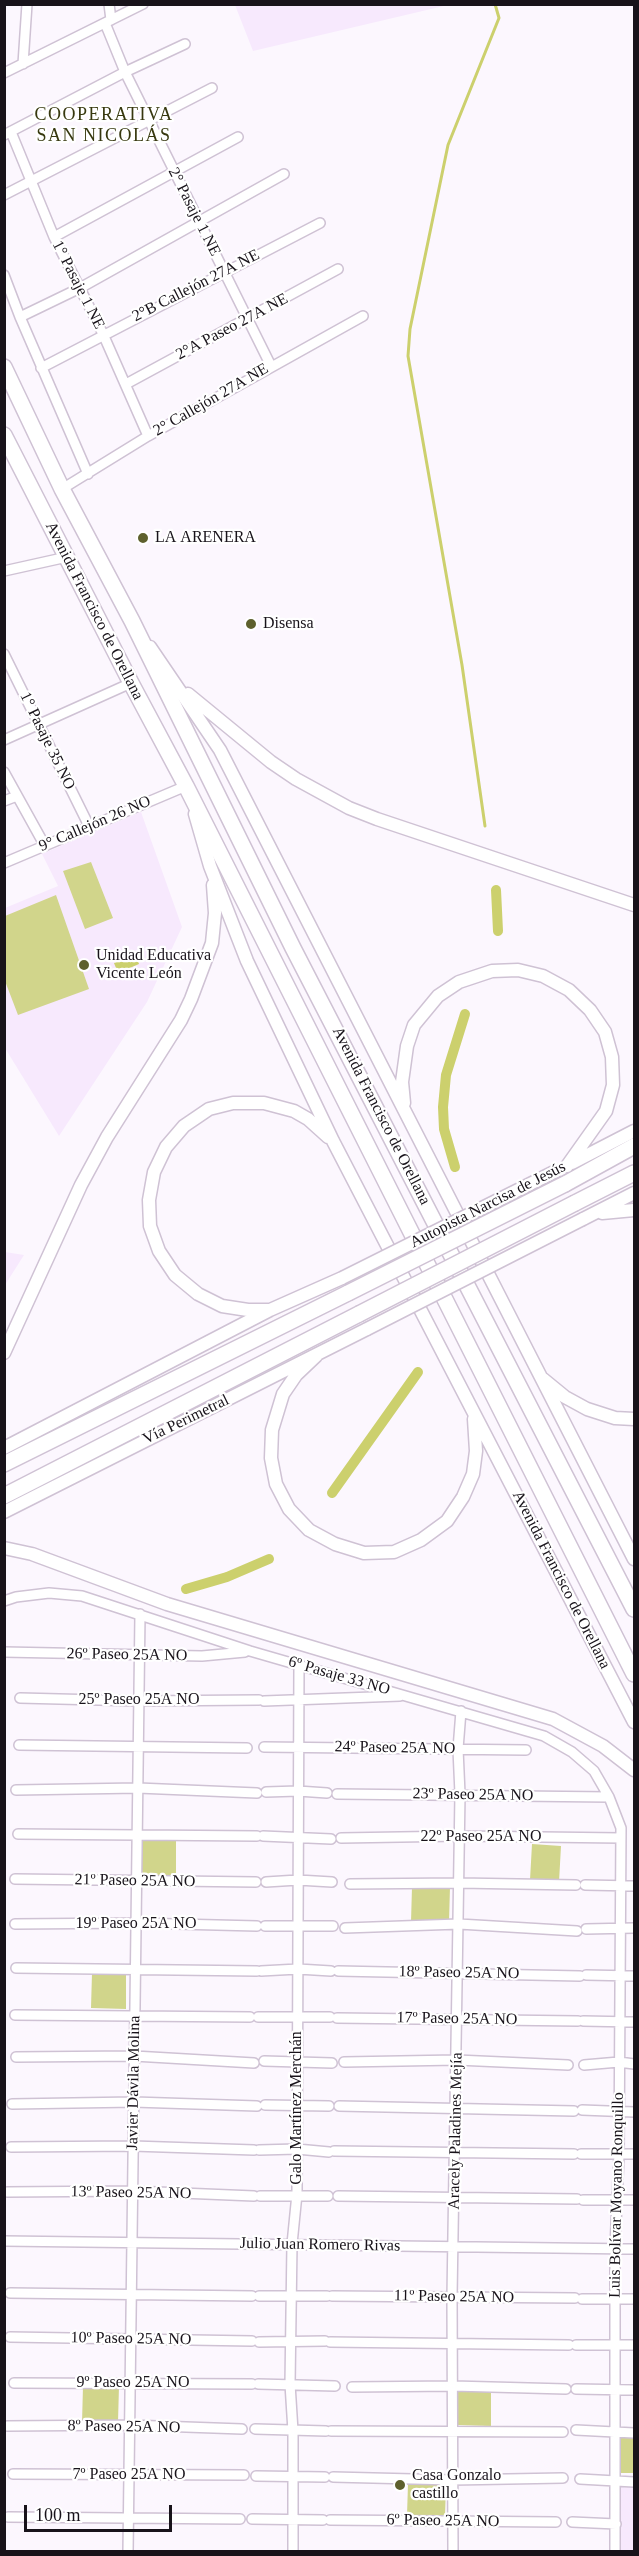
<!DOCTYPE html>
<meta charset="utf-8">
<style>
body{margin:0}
#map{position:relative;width:639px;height:2556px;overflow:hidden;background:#fcf7fe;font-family:"Times New Roman",serif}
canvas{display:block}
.frame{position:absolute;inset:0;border:6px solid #18131a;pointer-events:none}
.scale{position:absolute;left:24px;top:2505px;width:148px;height:27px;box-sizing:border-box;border:3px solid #18131a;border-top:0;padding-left:8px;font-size:18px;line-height:21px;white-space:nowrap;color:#18131a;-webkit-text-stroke:4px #fff;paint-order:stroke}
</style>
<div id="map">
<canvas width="639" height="2556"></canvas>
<div class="frame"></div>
<div class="scale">100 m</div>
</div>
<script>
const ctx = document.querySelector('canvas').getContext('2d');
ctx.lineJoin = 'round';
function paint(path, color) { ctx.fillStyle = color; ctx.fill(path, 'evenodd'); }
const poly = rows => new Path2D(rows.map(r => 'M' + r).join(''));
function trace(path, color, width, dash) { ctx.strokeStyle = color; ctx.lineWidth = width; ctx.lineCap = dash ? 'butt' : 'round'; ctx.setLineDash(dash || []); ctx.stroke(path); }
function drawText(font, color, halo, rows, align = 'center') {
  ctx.font = font + ' "Times New Roman",serif'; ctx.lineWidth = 4.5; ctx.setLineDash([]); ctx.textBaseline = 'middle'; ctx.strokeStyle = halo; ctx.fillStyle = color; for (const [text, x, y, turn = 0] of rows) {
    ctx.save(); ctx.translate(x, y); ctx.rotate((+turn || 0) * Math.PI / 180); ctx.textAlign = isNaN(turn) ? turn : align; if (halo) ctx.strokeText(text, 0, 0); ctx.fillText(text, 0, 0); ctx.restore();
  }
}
paint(poly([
 [235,5,448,5,253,51],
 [141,812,182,927,147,1002,59,1136,5,1048,5,908,58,886,42,854],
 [5,1252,24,1255,5,1285,4,1252],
 [621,2486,634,2486,634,2551,621,2552]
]), '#f7e9fd');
paint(poly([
 [91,862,113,918,85,929,63,871],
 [56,895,89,989,18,1015,5,981,5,916],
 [139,1840,176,1840,176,1876,138,1875],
 [532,1844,561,1846,559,1882,530,1880],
 [412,1887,450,1887,449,1922,411,1922],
 [92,1973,126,1974,126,2009,91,2008],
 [83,2386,119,2386,118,2422,82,2423],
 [456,2391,491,2392,491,2426,456,2425],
 [620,2438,634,2438,634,2473,620,2473],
 [408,2484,446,2484,445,2517,407,2515]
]), '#d1d58b');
paint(poly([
 [136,955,139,964,118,973,114,963]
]), '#ccd06d');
trace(poly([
 [485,826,462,665,408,356,410,329,448,145,499,18,495,4]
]), '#ccd06d', 3);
trace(poly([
 [496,890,498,931],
 [455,1167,444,1129,443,1107,446,1075,465,1014],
 [332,1493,418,1372],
 [186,1589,227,1577,269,1559]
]), '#ccd06d', 10);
const minor = poly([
 [109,4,111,20],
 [105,23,125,72,271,366],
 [23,64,27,4],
 [4,73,143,4],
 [11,132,54,237,103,334,148,436],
 [4,135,125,72,185,44],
 [4,195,212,88],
 [54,237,238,137],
 [4,275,20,317,88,474],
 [20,317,80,288,284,174],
 [41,368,320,223],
 [126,384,338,269],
 [62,489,148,436,363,316],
 [4,571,67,557],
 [4,654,90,828],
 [4,740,131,683],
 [4,772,45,846],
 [4,801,17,796],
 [4,863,186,786],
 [4,1601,16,1597,49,1593,82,1596,250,1651,544,1736,572,1752,594,1771,609,1797,621,1828,619,2155,615,2248,615,2552],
 [4,1652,202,1656,245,1652],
 [20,1698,138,1701,259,1700],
 [264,1701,400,1696],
 [19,1745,247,1748],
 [264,1747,526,1750],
 [16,1790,138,1788,257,1793],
 [266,1792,298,1791,327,1793],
 [337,1794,609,1797],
 [18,1834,257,1836],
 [263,1836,331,1839],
 [341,1838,460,1836,621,1838],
 [15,1879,256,1882],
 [266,1882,298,1880,332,1882],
 [350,1884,459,1883,576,1885],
 [585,1885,634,1886],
 [15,1924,136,1923,257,1926],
 [265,1926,333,1926],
 [345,1928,459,1924,577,1931],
 [586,1929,634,1928],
 [16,1968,257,1971],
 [261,1971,298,1969,331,1971],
 [338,1971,580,1976],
 [586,1975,634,1976],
 [15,2015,250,2017],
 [258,2017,330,2017],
 [337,2018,578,2021],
 [583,2021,634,2022],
 [16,2057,134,2056,254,2063],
 [264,2061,332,2063],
 [344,2062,457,2060,568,2065],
 [584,2065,619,2062,634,2064],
 [12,2104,134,2102,257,2106],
 [265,2105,329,2106],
 [339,2106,574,2111],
 [582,2110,634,2112],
 [11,2147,133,2146,254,2150],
 [259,2150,297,2149,329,2152],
 [334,2151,574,2154],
 [581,2154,634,2154],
 [7,2192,133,2191,254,2196],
 [260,2196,328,2196],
 [338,2196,577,2199],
 [583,2200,634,2200],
 [4,2241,634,2249],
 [10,2293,252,2296],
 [259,2296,327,2296],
 [332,2296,575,2298],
 [582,2299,634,2299],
 [10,2337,252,2341],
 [259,2342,325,2341],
 [330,2342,569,2345],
 [576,2345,634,2345],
 [14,2383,252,2384],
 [258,2384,335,2386],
 [352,2387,453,2386,566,2389],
 [576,2389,634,2390],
 [7,2426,130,2425,242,2429],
 [255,2429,326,2431],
 [576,2430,634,2433],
 [331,2431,563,2432],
 [13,2474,244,2475],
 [256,2476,325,2477],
 [333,2477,453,2480,563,2478],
 [580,2479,634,2482],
 [8,2517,240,2519],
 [252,2519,323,2520],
 [330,2520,556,2522],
 [572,2522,616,2524],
 [128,2552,140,1614],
 [293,2552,293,2431,290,2384,292,2244,297,2194,299,1664],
 [453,2552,452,2297,460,1794,458,1749,461,1711]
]);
const major = poly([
 [150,647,220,750,634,1559],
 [188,694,271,762,296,779,349,808,377,819,634,905],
 [195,814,210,866,247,961,333,1141,634,1722],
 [404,1103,402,1082,407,1046,414,1025,438,996,459,982,492,971,518,970,543,976,569,990,590,1010,605,1032,612,1057,613,1085,606,1111,567,1166],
 [572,1163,634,1131],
 [602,1213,634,1210],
 [583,1219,634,1193],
 [270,1310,248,1310,222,1306,198,1294,175,1275,159,1251,150,1226,149,1200,154,1172,166,1147,184,1126,209,1109,233,1103,264,1103,294,1111,308,1119,328,1137],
 [4,1353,81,1185,107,1137,181,1020,191,999,212,943,215,913,213,885],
 [316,1356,296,1375,283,1394,272,1430,271,1458,276,1484,289,1509,309,1530,335,1544,364,1553,394,1552,421,1540,447,1521,463,1497,473,1474,476,1451,474,1419],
 [543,1379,565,1397,587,1409,615,1418,634,1419],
 [4,1448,270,1310,342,1278],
 [4,1512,367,1329],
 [4,1548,32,1554,167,1604,553,1719,603,1746,634,1770]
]);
const highway = poly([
 [4,367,62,489,132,621,293,948,634,1609],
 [4,435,131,683,186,786,634,1674],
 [565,1184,634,1146],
 [575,1203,634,1173],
 [4,1464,348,1293],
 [4,1496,359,1314]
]);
trace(minor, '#cfc2d4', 12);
trace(major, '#cfc2d4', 15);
trace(highway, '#cfc2d4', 18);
trace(minor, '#fff', 9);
trace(major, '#fff', 12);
trace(highway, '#fff', 15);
const majorBridge = poly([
 [342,1278,558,1170],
 [367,1329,583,1219]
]);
const highwayBridge = poly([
 [348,1293,565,1184],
 [359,1314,575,1203]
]);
trace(majorBridge, '#cfc2d4', 15, []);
trace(highwayBridge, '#cfc2d4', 18, []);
trace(majorBridge, '#fff', 12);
trace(highwayBridge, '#fff', 15);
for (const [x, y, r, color] of [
 [143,538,6,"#5e602d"],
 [251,624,6,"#5e602d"],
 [84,965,6,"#5e602d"],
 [400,2485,6,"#5e602d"]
]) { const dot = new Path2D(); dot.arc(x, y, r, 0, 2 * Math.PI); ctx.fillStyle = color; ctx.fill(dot); trace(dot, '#fff', 2); }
drawText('16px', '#18131a', '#fff', [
 ["2° Pasaje 1 NE",194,212,63],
 ["1° Pasaje 1 NE",78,285,63],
 ["2°B Callejón 27A NE",196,286,-27],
 ["2°A Paseo 27A NE",232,327,-28],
 ["2° Callejón 27A NE",211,400,-30],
 ["Avenida Francisco de Orellana",94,611,63],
 ["1° Pasaje 35 NO",47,741,64],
 ["9° Callejón 26 NO",95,824,-23],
 ["Avenida Francisco de Orellana",381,1116,63],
 ["Autopista Narcisa de Jesús",488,1205,-27],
 ["Vía Perimetral",186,1420,-26],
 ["Avenida Francisco de Orellana",561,1580,63],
 ["26º Paseo 25A NO",127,1655,1],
 ["6º Pasaje 33 NO",339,1676,16],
 ["25º Paseo 25A NO",139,1700],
 ["24º Paseo 25A NO",395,1748,1],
 ["23º Paseo 25A NO",473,1795,1],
 ["22º Paseo 25A NO",481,1837],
 ["21º Paseo 25A NO",135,1881,1],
 ["19º Paseo 25A NO",136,1924],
 ["18º Paseo 25A NO",459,1973,1],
 ["17º Paseo 25A NO",457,2019,1],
 ["Javier Dávila Molina",134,2083,-89],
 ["Galo Martínez Merchán",297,2108,-90],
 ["Aracely Paladines Mejía",456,2131,-89],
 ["13º Paseo 25A NO",131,2193,1],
 ["Luis Bolívar Moyano Ronquillo",617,2195,-89],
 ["Julio Juan Romero Rivas",320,2245,1],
 ["11º Paseo 25A NO",454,2297,1],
 ["10º Paseo 25A NO",131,2339,1],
 ["9º Paseo 25A NO",133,2383],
 ["8º Paseo 25A NO",124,2427,1],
 ["7º Paseo 25A NO",129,2475],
 ["6º Paseo 25A NO",443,2521,1]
]);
drawText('16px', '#18131a', '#fff', [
 ["LA ARENERA",155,538],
 ["Disensa",263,624],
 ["Unidad Educativa",96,956],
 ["Vicente León",96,974],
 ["Casa Gonzalo",412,2476],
 ["castillo",412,2494]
], 'left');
ctx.letterSpacing = '1.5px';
drawText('18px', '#37380f', '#fff', [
 ["COOPERATIVA",104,115],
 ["SAN NICOLÁS",104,136]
]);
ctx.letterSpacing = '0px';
</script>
